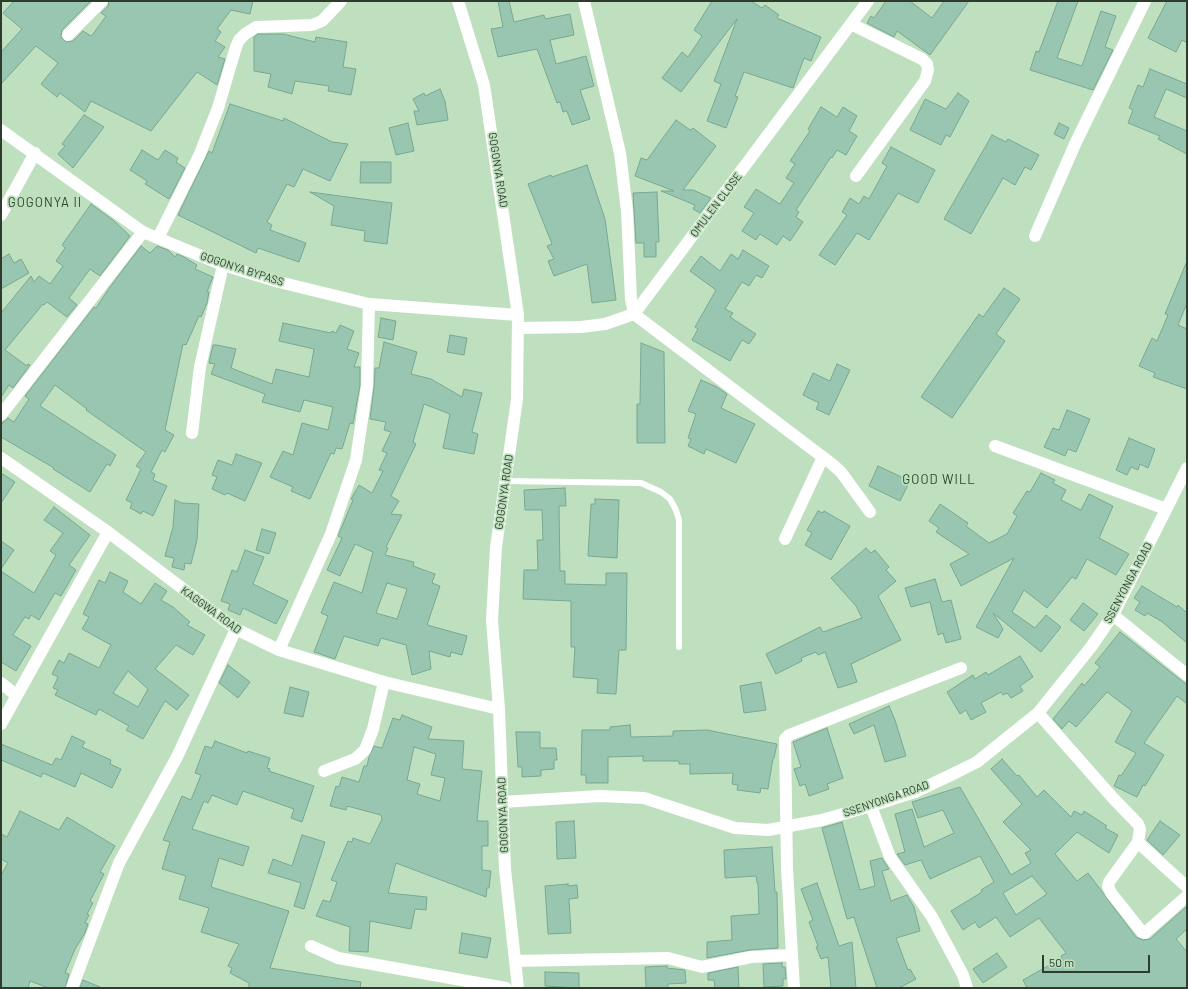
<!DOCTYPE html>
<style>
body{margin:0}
#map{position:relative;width:1188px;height:989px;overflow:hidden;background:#bfe0be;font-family:Barlow,sans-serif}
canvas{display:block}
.frame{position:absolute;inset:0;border:2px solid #2e3b2d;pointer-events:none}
.scale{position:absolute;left:1042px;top:955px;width:108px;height:18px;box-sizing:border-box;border:2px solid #2e3b2d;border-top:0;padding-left:5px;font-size:12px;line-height:14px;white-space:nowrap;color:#2e3b2d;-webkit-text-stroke:3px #bfe0be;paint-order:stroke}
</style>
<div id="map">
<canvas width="1188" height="989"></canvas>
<div class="frame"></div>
<div class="scale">50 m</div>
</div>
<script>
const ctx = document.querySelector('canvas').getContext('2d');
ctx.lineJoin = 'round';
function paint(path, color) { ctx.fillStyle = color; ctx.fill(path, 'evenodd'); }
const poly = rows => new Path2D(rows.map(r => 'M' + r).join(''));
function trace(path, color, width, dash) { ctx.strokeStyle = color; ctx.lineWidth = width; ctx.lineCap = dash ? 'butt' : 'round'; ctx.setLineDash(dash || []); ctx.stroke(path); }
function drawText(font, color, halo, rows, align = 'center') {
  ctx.font = font + ' Barlow,sans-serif'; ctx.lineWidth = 3.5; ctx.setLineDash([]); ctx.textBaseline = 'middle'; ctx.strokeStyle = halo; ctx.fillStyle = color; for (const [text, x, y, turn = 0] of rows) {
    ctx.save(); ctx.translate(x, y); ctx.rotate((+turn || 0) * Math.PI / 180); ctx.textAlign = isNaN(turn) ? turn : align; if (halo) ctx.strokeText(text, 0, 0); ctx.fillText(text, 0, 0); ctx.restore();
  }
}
const building = poly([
 [14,1,91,1,62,30,61,37,66,42,73,41,83,31,91,36,93,34,106,16,101,13,108,6,109,1,253,1,250,14,231,10,217,29,221,32,215,41,225,47,218,57,225,59,217,85,197,72,151,131,91,101,85,112,60,93,57,97,41,84,58,63,36,46,1,84,1,52,22,29,3,13,14,1],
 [498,1,509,1,514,22,544,15,545,19,570,14,574,35,550,40,556,64,586,56,594,86,580,90,590,119,572,125,567,111,563,112,560,102,557,103,537,49,498,57,491,29,503,27,498,1],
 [712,1,751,1,762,8,765,5,779,15,777,18,821,37,811,61,804,58,793,88,744,72,735,96,738,97,726,128,707,121,721,84,714,81,737,19,681,92,662,78,682,52,688,57,702,36,694,30,712,1],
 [886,1,910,1,932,18,944,1,969,1,930,55,897,31,894,37,867,23,871,16,874,18,886,1],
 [1058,1,1078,1,1057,58,1082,66,1101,11,1116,16,1105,47,1113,50,1093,90,1030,70,1036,51,1039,52,1058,1],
 [1167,1,1187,1,1187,43,1182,40,1176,52,1148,38,1167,1],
 [258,34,283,34,315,42,316,37,347,42,343,67,356,69,351,95,328,91,329,86,295,81,292,94,268,87,271,74,254,71,254,37,258,34],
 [1150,69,1187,84,1187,98,1166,89,1154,117,1187,131,1187,154,1158,139,1160,136,1128,123,1133,110,1129,108,1138,85,1143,87,1150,69],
 [440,89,445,101,448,120,417,125,414,111,419,111,413,99,424,93,425,96,440,89],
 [958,93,969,101,950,137,946,135,941,145,910,130,925,99,946,109,958,93],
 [230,104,283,121,284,118,332,142,348,144,330,181,303,169,294,187,287,184,267,222,272,225,270,230,306,243,299,262,258,248,256,253,178,215,209,151,212,153,230,104],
 [821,107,837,117,843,107,857,116,849,131,857,136,846,155,837,150,832,158,831,157,796,210,799,212,796,217,803,222,790,241,783,236,777,245,760,234,756,240,742,231,754,213,744,207,756,189,780,204,794,183,786,178,795,164,790,161,810,131,808,129,821,107],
 [84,115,104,127,73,168,58,154,65,146,62,144,84,115],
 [676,120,690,130,693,128,716,146,683,190,693,190,711,198,700,213,693,209,695,205,661,191,674,191,635,176,641,158,647,160,676,120],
 [408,123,414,151,396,155,389,128,408,123],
 [1059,123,1069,128,1064,139,1054,134,1059,123],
 [992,135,1006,142,1008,139,1039,155,1031,170,1025,167,1015,185,1003,178,971,234,944,219,992,135],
 [891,147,935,170,918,203,898,193,869,240,857,233,835,265,819,255,847,215,842,212,850,198,859,204,864,196,869,199,887,166,882,163,891,147],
 [142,150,158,160,165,150,178,158,176,162,185,168,169,199,145,184,147,181,130,170,142,150],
 [361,162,391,162,391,183,360,183,361,162],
 [587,165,605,219,616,300,592,303,587,264,554,276,548,261,554,259,547,246,552,244,528,184,551,175,552,177,587,165],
 [310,192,392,203,387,244,364,241,365,231,331,225,334,206,310,192],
 [657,192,659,242,656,242,656,257,644,257,644,243,636,243,633,193,657,192],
 [91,204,113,220,130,236,100,276,90,269,69,298,77,305,67,317,47,302,44,305,43,304,5,350,27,366,28,364,30,365,13,388,9,385,1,397,1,313,31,276,34,282,39,276,50,284,63,266,56,261,65,248,62,245,91,204],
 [141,246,150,253,157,246,168,250,175,257,177,254,184,257,197,265,195,269,213,277,207,292,209,292,207,303,201,317,199,316,186,345,183,344,165,430,174,435,165,452,162,450,151,472,155,474,153,480,167,486,153,516,143,511,141,514,130,508,132,503,126,500,141,469,136,466,146,452,86,410,87,409,55,385,40,406,116,455,110,466,107,464,90,492,53,469,54,468,1,437,1,425,3,422,8,418,14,422,29,399,25,396,94,307,96,308,110,287,141,246],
 [743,250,769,266,762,278,756,275,749,286,742,282,725,309,733,313,730,317,756,334,749,344,742,340,730,361,692,340,698,329,695,327,716,290,690,271,701,256,720,271,731,254,738,259,743,250],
 [9,254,14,263,21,259,29,273,1,289,1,259,9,254],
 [1187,261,1187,303,1178,325,1187,329,1187,389,1153,377,1155,373,1139,366,1152,338,1157,341,1168,315,1165,314,1187,261],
 [1004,288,1020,299,996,334,1005,341,952,418,921,397,979,314,983,317,1004,288],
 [381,318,396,321,393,340,378,337,381,318],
 [283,323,331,333,332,331,336,333,340,325,354,331,347,349,359,353,354,367,360,367,360,385,353,424,350,423,342,449,336,448,334,454,331,453,310,499,291,491,293,487,270,477,283,451,293,455,302,423,328,430,333,407,304,400,300,412,262,402,265,394,211,374,215,364,209,363,213,345,217,345,236,349,231,368,272,384,276,369,309,377,314,349,279,341,283,323],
 [450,335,467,338,464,355,447,352,450,335],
 [384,342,417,352,411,374,431,379,462,397,464,389,482,393,472,432,478,434,474,454,443,448,450,414,424,404,413,442,416,444,391,496,399,501,391,514,402,515,386,547,388,548,385,555,414,562,413,566,435,574,432,583,440,586,427,625,467,636,462,655,451,652,450,657,429,651,431,669,412,675,406,645,381,638,378,646,344,636,335,659,314,652,328,616,321,613,334,582,362,593,373,552,355,544,340,576,327,570,342,538,338,536,353,500,351,499,359,485,372,493,383,471,379,470,387,453,382,451,391,432,384,430,386,422,370,419,374,387,375,368,379,368,384,342],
 [387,583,407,589,397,619,376,613,387,583],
 [641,343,664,352,665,443,637,443,637,404,640,404,641,343],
 [837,364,850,370,829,415,816,409,819,403,803,395,813,373,830,381,837,364],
 [701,380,717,387,727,394,721,408,755,424,736,463,706,449,704,454,688,446,691,439,688,438,696,414,688,411,701,380],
 [1067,410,1090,419,1076,452,1068,449,1065,456,1044,447,1053,428,1059,430,1067,410],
 [1129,438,1155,449,1148,468,1140,464,1138,470,1131,467,1127,475,1116,470,1129,438],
 [236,454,262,463,245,501,227,493,225,495,212,489,217,477,212,475,218,460,232,465,236,454],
 [878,466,910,481,900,501,869,486,878,466],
 [1,473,15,482,1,503,1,473],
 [1041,473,1055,480,1053,483,1066,490,1061,500,1081,510,1089,494,1113,506,1099,538,1129,554,1116,575,1087,559,1076,579,1072,577,1047,608,1024,590,1012,612,1035,628,1046,615,1061,627,1041,652,993,613,1003,629,998,638,976,627,1014,558,961,586,950,564,969,554,936,532,939,528,929,521,940,504,968,523,966,526,989,543,1007,534,1017,516,1013,513,1027,491,1030,492,1041,473],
 [565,488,566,506,559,506,560,571,565,571,565,584,606,585,606,573,627,573,626,650,619,650,616,694,597,693,598,679,573,677,575,647,571,647,571,601,523,599,524,570,538,570,537,540,543,540,542,510,525,510,524,490,565,488],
 [595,499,619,500,617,558,588,556,591,504,595,504,595,499],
 [175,500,182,503,199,504,197,540,191,564,185,563,184,570,172,567,174,558,165,556,173,527,175,500],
 [54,507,90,535,69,565,76,570,61,596,55,593,39,620,31,615,29,619,25,617,13,635,31,646,16,671,1,662,1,571,34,593,56,555,50,551,63,533,44,520,54,507],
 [818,511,823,513,824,511,850,526,831,560,805,545,812,533,807,530,818,511],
 [262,529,276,533,269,554,256,550,262,529],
 [1,541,14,550,1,569,1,541],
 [866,548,871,553,875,550,889,567,886,570,896,581,878,596,901,640,851,664,857,682,838,688,825,652,818,655,816,652,801,658,802,661,776,674,766,654,820,627,823,632,862,618,856,606,831,578,866,548],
 [245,550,264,557,253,584,288,601,276,624,243,608,240,615,228,610,230,604,221,601,232,570,237,572,245,550],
 [110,572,128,581,123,592,141,604,155,583,167,591,161,600,173,607,190,622,187,625,205,635,193,655,176,645,155,669,189,695,177,710,165,701,143,739,126,730,129,726,99,709,96,715,55,695,58,690,53,688,58,677,52,674,59,660,64,663,69,653,99,668,111,645,82,629,89,617,83,614,99,580,105,583,110,572],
 [128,671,148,689,138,707,113,693,128,671],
 [935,579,942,602,951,600,961,639,946,643,943,633,938,635,930,602,911,607,905,588,935,579],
 [1142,586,1177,607,1178,605,1187,613,1187,643,1161,621,1147,613,1145,616,1135,610,1140,602,1134,598,1142,586],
 [1083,603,1098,614,1084,631,1070,620,1083,603],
 [1120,632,1187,685,1187,704,1177,696,1144,743,1164,755,1145,786,1143,785,1137,797,1114,786,1119,775,1121,776,1136,753,1115,742,1132,711,1107,692,1076,727,1069,721,1062,729,1053,719,1082,683,1084,686,1100,667,1095,663,1120,632],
 [1020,656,1033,677,1020,686,1023,691,1011,698,1007,693,1003,695,1001,692,981,703,986,712,971,720,966,710,960,714,947,692,973,675,975,679,986,672,988,675,1020,656],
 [228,665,250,682,238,698,219,683,228,665],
 [761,682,766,710,744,713,740,686,761,682],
 [290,687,309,692,303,717,284,713,290,687],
 [889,706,895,720,906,756,885,762,874,725,854,734,849,724,889,706],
 [402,715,432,727,428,739,464,741,462,769,482,771,477,821,488,821,488,846,482,846,482,870,491,871,489,888,487,888,486,897,396,863,388,893,427,897,426,910,415,909,411,929,370,921,368,952,349,951,350,927,316,916,323,900,330,902,337,882,331,880,348,841,352,842,353,838,370,844,382,819,381,815,347,806,346,810,330,806,336,786,339,787,342,777,359,782,364,766,367,766,369,757,374,746,382,748,393,718,400,720,402,715],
 [414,747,436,754,431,775,445,778,440,801,417,794,420,784,407,780,414,747],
 [630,725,631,737,673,736,673,731,707,730,777,744,774,758,773,758,768,789,761,788,760,793,737,790,738,785,732,784,733,773,690,774,690,764,679,764,679,761,643,761,643,756,608,757,608,783,586,783,586,775,581,775,582,730,610,730,610,727,630,725],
 [827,728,843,778,827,784,829,789,809,796,805,784,800,786,794,769,801,767,793,742,827,728],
 [516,732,540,732,540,748,556,748,557,760,554,760,554,769,541,770,541,776,522,777,522,767,518,767,516,732],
 [72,736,85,742,82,747,111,760,110,764,121,769,112,788,81,773,75,787,43,773,41,777,1,760,1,744,52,765,56,758,61,760,72,736],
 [215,741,247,753,248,751,270,758,267,768,270,769,269,771,314,786,302,822,291,818,294,809,243,791,237,805,212,795,208,803,204,801,192,829,249,847,243,866,219,858,211,887,289,911,270,968,361,982,360,988,249,988,249,983,230,973,232,968,228,966,239,944,201,932,209,908,179,899,186,876,162,869,170,842,163,840,182,796,191,800,201,775,195,773,205,746,212,748,215,741],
 [1002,759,1017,776,1019,775,1037,797,1044,790,1071,817,1074,811,1082,815,1084,811,1107,826,1105,828,1118,835,1109,853,1077,832,1055,854,1077,881,1088,873,1136,937,1143,940,1150,939,1187,906,1187,929,1176,939,1187,952,1187,988,1027,988,1023,980,1062,958,1061,956,1066,953,1039,918,1010,937,996,917,979,928,975,922,963,930,951,911,982,892,981,890,994,882,980,856,930,879,921,860,905,865,897,854,905,852,895,814,912,809,924,847,954,833,943,810,918,818,912,802,960,787,1011,875,1031,863,1025,853,1031,850,1003,822,1022,804,991,769,1002,759],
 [1032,876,1047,894,1016,915,1003,893,1032,876],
 [20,811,59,830,67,817,115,846,100,872,104,874,90,901,93,903,87,914,89,915,85,923,88,924,85,933,75,949,65,973,69,974,65,988,49,988,30,981,28,988,1,988,1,875,8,863,1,859,1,834,7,837,20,811],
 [574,821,576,858,557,859,556,822,574,821],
 [1160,821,1180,835,1163,855,1147,840,1160,821],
 [842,822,860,890,875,886,870,861,882,858,889,869,882,871,891,901,907,895,914,907,920,931,896,938,908,970,910,969,916,979,899,988,877,988,854,917,847,919,822,828,842,822],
 [302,835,325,842,304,909,294,906,301,883,268,873,273,859,292,866,302,835],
 [772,847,775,892,777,892,778,948,750,950,707,958,707,942,732,940,731,916,759,914,758,883,757,883,756,876,725,878,724,850,772,847],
 [817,883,839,946,852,942,856,988,831,988,828,957,821,959,816,947,818,946,809,922,813,920,801,889,817,883],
 [568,884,568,886,577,885,578,898,569,899,571,933,548,934,545,886,568,884],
 [462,933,491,938,487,958,459,953,462,933],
 [997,953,1007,967,983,983,973,969,997,953],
 [782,963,782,967,785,967,786,979,783,979,783,986,764,987,763,964,782,963],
 [667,966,667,968,685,970,686,983,668,984,668,988,646,988,645,967,667,966],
 [738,967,739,988,715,988,714,980,708,980,708,973,738,967],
 [545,972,579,973,579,988,545,986,545,972],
 [83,980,100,987,100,988,80,988,83,980]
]);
paint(building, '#98c6b0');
trace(building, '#79a791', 1);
trace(poly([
 [506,481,641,483,661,492,670,499,676,510,679,520,679,647]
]), '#fff', 6);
trace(poly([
 [458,1,484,85,518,315,517,399,496,547,492,620,499,709,505,869,518,988],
 [584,1,620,153,627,211,631,299,634,314,832,464,841,472,870,512],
 [851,24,922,59,927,64,928,70,925,81,856,176],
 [68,35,102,1],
 [1,130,143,232,223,265,279,282,369,304,518,315],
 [1,215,35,153],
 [1035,236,1076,142,1145,1],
 [158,238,199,156,218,108,236,47,239,40,245,34,256,27,312,25,322,21,341,1],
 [518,328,581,327,605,324,634,314,868,1],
 [1,415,143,232],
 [192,433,200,367,223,265],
 [995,446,1166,509],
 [1,458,108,532,236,629,279,650,384,682,499,709],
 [785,539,823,457],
 [1113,615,1187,675],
 [279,650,331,534,356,460,367,386,369,304],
 [1,683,16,695],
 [1038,713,1112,797,1138,824,1140,829,1138,842,1142,846,1187,887],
 [1,724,108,532],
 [324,771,355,759,365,750,373,729,384,682],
 [502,802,600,796,644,798,735,828,768,830,822,820,871,806,915,792,953,774,977,762,1038,713,1091,647,1113,615,1187,468],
 [871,806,890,857,932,917,963,975,967,988],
 [1138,842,1109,882,1108,886,1111,893,1142,932,1145,933,1187,896],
 [311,946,338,958,506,988],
 [515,961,668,958,702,967,751,957,792,955],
 [72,988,119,863,177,757,236,629],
 [794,988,787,869,785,739,789,735,961,668]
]), '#fff', 12);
drawText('11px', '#2e3b2d', '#bfe0be', [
 ["GOGONYA ROAD",498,170,81],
 ["OMULEN CLOSE",716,205,-53],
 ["GOGONYA BYPASS",242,269,18],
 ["GOGONYA ROAD",504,492,-82],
 ["SSENYONGA ROAD",1128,583,-62],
 ["KAGGWA ROAD",211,610,36],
 ["SSENYONGA ROAD",886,799,-19],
 ["GOGONYA ROAD",503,815,-92]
]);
ctx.letterSpacing = '1px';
drawText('13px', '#2c482c', '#bfe0be', [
 ["GOGONYA II",45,203],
 ["GOOD WILL",939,480]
]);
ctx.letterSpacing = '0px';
</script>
